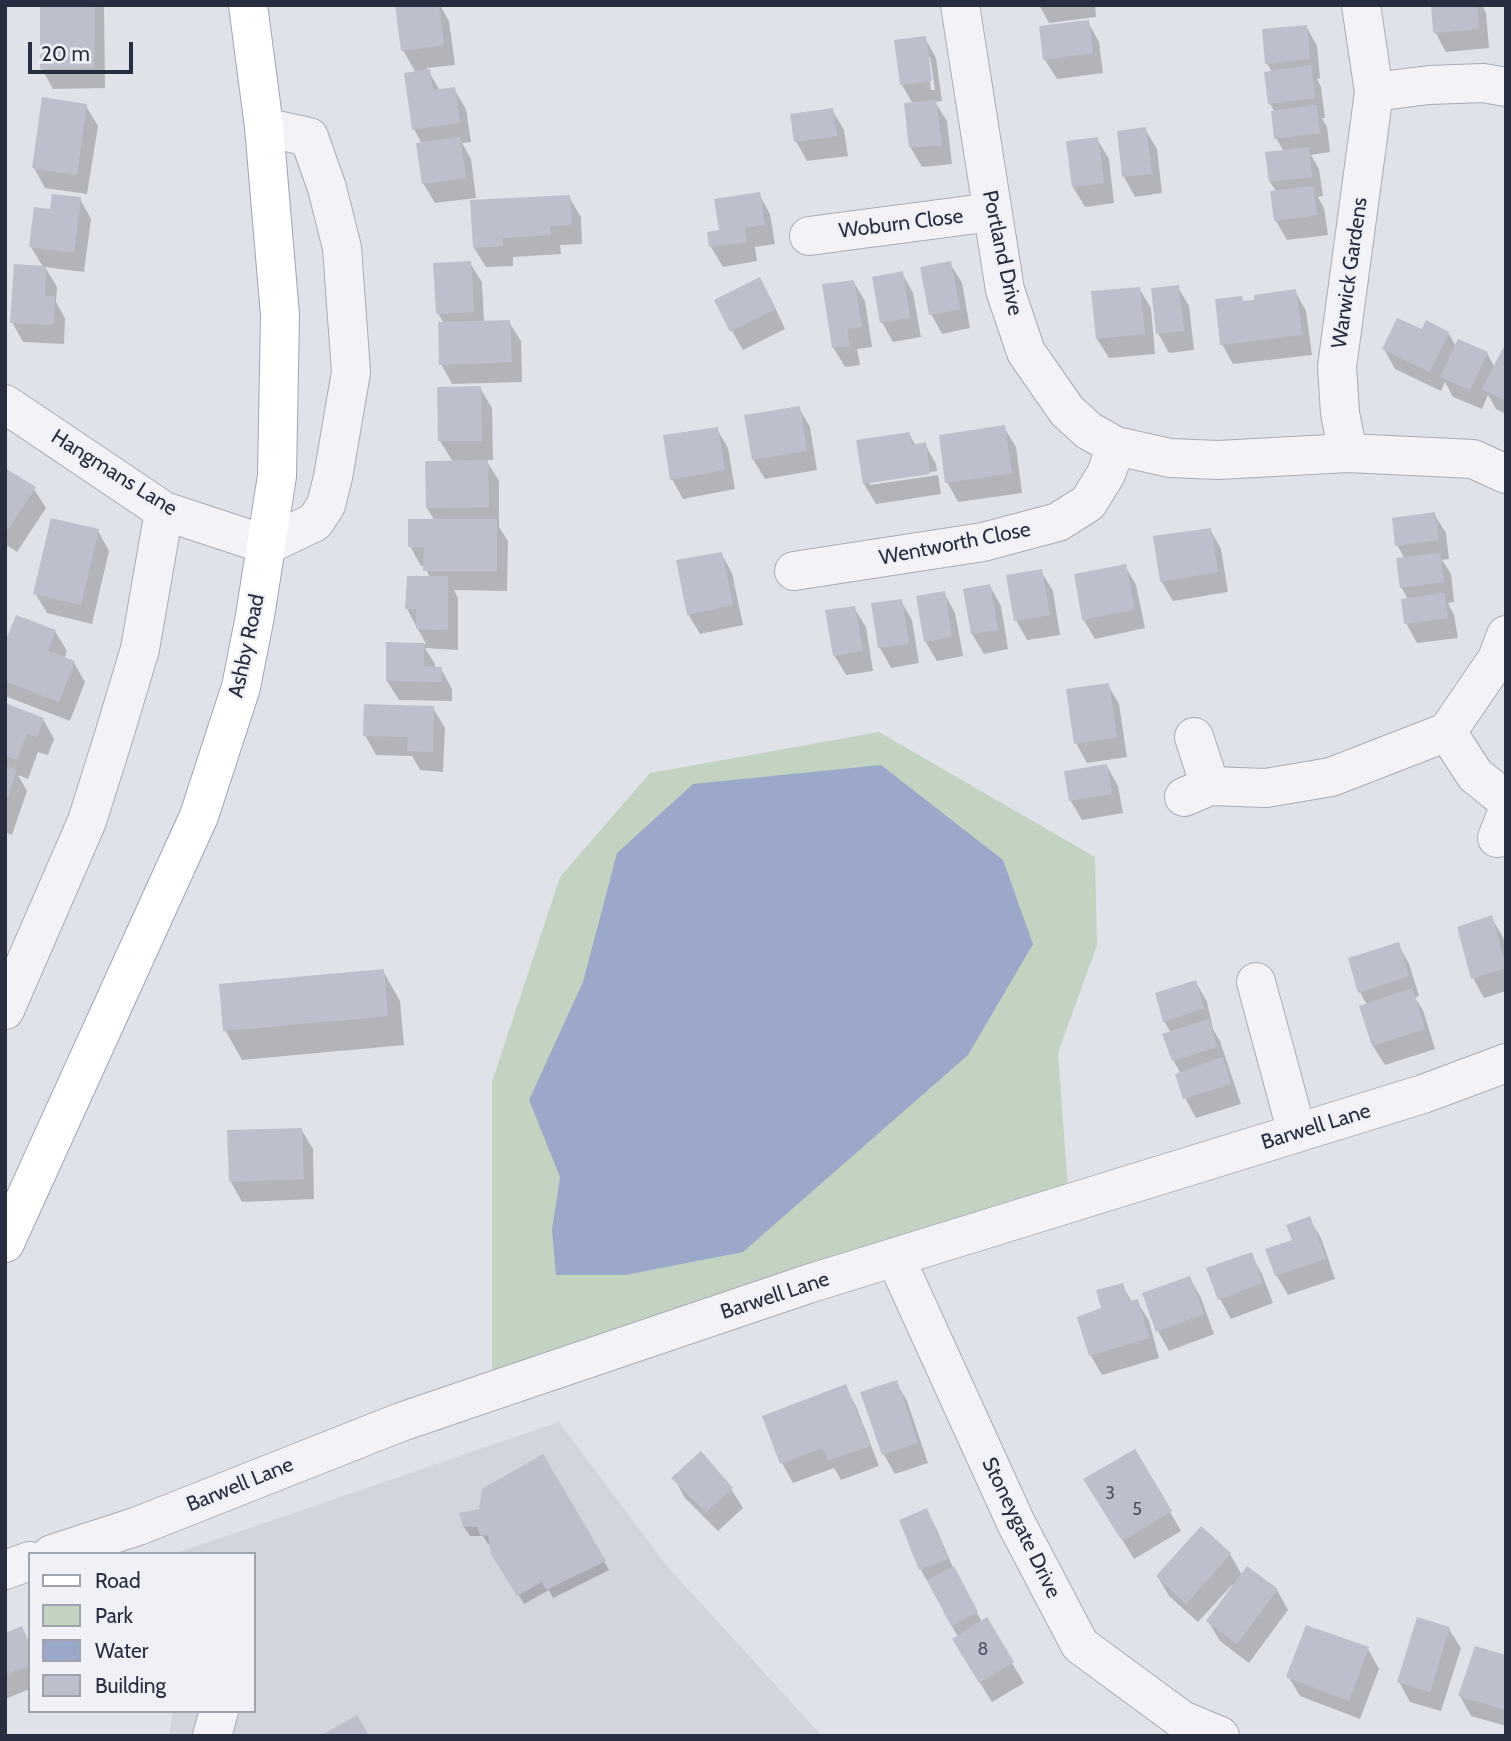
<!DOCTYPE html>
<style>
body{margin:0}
#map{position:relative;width:1511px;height:1741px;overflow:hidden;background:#e0e2e9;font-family:Cabin,sans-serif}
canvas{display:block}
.frame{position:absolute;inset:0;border:7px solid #282d40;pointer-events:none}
.legend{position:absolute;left:28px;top:1552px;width:228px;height:161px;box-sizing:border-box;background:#eff1f6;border:2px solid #9fa3ad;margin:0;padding:9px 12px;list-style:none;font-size:21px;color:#282d40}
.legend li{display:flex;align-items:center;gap:14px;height:35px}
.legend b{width:35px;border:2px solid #9fa3ad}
.scale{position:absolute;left:28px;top:42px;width:105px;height:32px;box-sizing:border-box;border:4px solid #282d40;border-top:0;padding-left:9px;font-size:21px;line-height:24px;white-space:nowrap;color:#282d40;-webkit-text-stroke:5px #eff1f6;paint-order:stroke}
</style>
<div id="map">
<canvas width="1511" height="1741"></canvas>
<div class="frame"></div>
<ul class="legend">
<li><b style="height:9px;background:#fff"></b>Road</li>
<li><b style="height:19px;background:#c2d3c1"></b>Park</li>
<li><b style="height:19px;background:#9ba8c9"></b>Water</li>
<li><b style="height:19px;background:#bdc0cc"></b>Building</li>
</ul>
<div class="scale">20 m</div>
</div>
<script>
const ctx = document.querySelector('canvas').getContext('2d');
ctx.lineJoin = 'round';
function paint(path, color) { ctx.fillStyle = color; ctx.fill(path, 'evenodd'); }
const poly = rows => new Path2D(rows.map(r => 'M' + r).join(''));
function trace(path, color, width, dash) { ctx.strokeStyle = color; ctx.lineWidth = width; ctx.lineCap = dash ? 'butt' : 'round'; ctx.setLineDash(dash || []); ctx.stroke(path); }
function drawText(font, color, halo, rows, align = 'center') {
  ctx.font = font + ' Cabin,sans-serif'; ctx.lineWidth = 5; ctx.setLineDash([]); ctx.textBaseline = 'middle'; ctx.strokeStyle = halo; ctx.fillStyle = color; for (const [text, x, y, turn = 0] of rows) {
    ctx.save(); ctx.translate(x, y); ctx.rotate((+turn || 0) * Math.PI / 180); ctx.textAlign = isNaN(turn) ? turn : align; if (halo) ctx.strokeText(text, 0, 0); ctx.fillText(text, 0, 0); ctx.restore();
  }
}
paint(poly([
 [559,1422,667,1566,822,1736,169,1736,173,1711,254,1711,254,1554,174,1554]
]), '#d2d4de');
paint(poly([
 [879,732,1095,857,1097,945,1058,1053,1069,1203,492,1391,492,1082,560,877,650,773]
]), '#c2d3c1');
paint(poly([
 [881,765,1003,860,1033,944,968,1055,743,1252,625,1275,556,1275,552,1230,560,1177,529,1100,583,982,617,853,693,784]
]), '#9ba8c9');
paint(poly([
 [41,5,104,5,105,88,53,89,42,69],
 [404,5,440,5,449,21,455,65,427,68,440,91,454,89,466,109,471,142,462,143,471,159,476,198,435,203,423,183,422,144,414,129,416,73,403,50],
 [1039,5,1095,5,1096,17,1049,23],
 [1433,5,1482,5,1486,13,1489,48,1446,52,1435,32],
 [1088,22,1099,42,1103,73,1057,79,1045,60],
 [1306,26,1317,46,1320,78,1317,79,1321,87,1325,118,1322,118,1327,127,1330,152,1311,155,1319,169,1323,196,1318,197,1324,208,1328,235,1287,240,1276,221,1277,192,1270,182,1284,152,1276,138,1275,112,1270,104,1266,73,1272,72,1267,63],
 [925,38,936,58,942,101,935,102,947,121,952,164,922,167,911,148,913,104,902,85],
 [927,57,930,57,935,90,931,90],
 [86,106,98,126,87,194,45,188,34,168],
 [832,110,844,130,848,156,807,161,796,141],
 [1145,129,1157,149,1162,193,1135,197,1124,177,1119,132],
 [1097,139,1109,159,1114,203,1085,207,1073,187],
 [759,194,770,214,775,244,755,247,757,261,723,267,711,247,709,233,721,231],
 [569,197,581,217,582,244,560,245,561,254,513,257,513,266,486,267,474,248],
 [80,199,91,219,84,272,45,267,57,287,56,302,65,318,64,344,23,342,12,322,43,267,31,247,52,211],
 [470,263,482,282,484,322,509,322,521,341,522,382,452,384,441,364,444,324,438,313],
 [950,263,962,283,970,328,942,334,931,314],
 [902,273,913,293,921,337,893,342,882,322],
 [853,281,865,301,872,347,857,349,860,365,845,367,833,347],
 [1178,287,1189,306,1194,350,1169,353,1158,333],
 [1139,288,1151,308,1155,354,1109,358,1097,339],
 [1295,291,1306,311,1312,355,1233,364,1222,344,1244,303],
 [771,299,785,329,743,350,732,331],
 [1422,332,1448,333,1456,346,1487,353,1495,368,1506,351,1506,414,1496,409,1488,395,1482,409,1453,397,1445,382,1441,391,1395,369,1384,349],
 [480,388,492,408,493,460,486,460,499,481,499,527,508,541,507,591,454,590,458,598,458,650,425,648,435,664,435,669,441,669,452,689,452,701,399,700,387,681,388,644,426,644,407,609,430,578,425,566,421,566,410,546,435,521,427,508,453,462,440,441],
 [799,408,810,427,817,470,765,479,753,459],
 [1004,427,1016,447,1022,493,958,502,947,482],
 [717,429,728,448,735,489,683,499,672,479],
 [909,434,916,446,925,444,936,464,937,471,870,482,870,485,938,475,941,494,876,504,864,484,858,442],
 [5,470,34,489,46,508,17,552,5,544],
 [1434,514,1446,533,1449,559,1442,560,1451,574,1454,602,1448,603,1454,615,1458,638,1417,643,1406,623,1408,599,1401,587,1405,559,1397,545],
 [1210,529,1221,549,1228,592,1173,601,1161,581],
 [98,531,109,551,92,624,47,613,35,593],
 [721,553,732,573,743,625,700,634,688,614],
 [1125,566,1136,585,1145,628,1095,639,1083,619],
 [1041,571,1053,591,1060,635,1027,640,1016,620],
 [990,586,1001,606,1008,649,984,654,972,634],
 [944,593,955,613,963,656,937,661,925,641],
 [901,601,912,620,919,663,891,668,880,648,873,605],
 [854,608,866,627,873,671,846,675,834,655],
 [55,631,67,651,64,659,74,663,85,682,70,721,5,696,5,647],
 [1108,685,1119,704,1127,757,1087,763,1076,743],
 [5,705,43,719,54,739,48,755,38,752,28,779,18,775,27,791,12,835,5,832],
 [433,708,445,728,443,772,420,770,412,756,376,755,365,735],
 [1107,766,1118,786,1123,813,1082,820,1070,800],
 [1491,917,1503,937,1506,949,1506,991,1484,998,1473,978],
 [1398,944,1409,964,1419,996,1415,998,1423,1010,1435,1049,1385,1065,1373,1046,1361,1007,1367,1005,1360,992],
 [383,971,400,1001,404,1045,242,1060,225,1030],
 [1196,982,1207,1002,1213,1029,1220,1041,1241,1104,1196,1118,1185,1098,1181,1074,1173,1060,1171,1033,1164,1021],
 [301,1129,313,1149,314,1199,242,1202,231,1182],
 [1309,1218,1321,1238,1335,1279,1288,1295,1277,1276,1268,1250,1294,1241],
 [1251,1254,1262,1274,1273,1303,1231,1319,1220,1299],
 [1190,1278,1201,1298,1214,1334,1169,1351,1158,1331],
 [1122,1285,1132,1302,1137,1301,1149,1321,1159,1358,1102,1375,1091,1356,1079,1318,1103,1310],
 [896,1382,907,1401,928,1463,895,1474,884,1455,862,1393],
 [845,1386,856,1406,879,1466,841,1480,834,1468,793,1483,782,1463,764,1417],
 [1135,1451,1181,1531,1134,1559,1097,1499],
 [543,1456,609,1570,553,1598,549,1590,524,1604,493,1553,491,1545,488,1544,483,1536,470,1536,464,1527],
 [674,1478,731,1489,743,1508,718,1531,685,1498],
 [926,1510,937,1530,954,1570,982,1622,986,1620,1024,1683,992,1702,965,1659,958,1637,921,1570,901,1521],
 [1230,1554,1242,1575,1277,1590,1288,1610,1249,1663,1220,1641,1208,1621,1234,1586,1232,1585,1198,1622,1169,1596,1158,1577],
 [21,1629,30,1643,30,1689,5,1699,5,1635],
 [1449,1629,1461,1648,1441,1711,1410,1702,1399,1682],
 [1368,1649,1379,1669,1360,1719,1300,1696,1288,1676],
 [1506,1657,1506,1726,1471,1716,1460,1696]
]), '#0003');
paint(poly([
 [40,5,95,5,94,68,40,69],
 [395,5,439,5,444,45,401,51],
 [1431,5,1477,5,1479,29,1433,33],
 [1089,20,1093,53,1043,60,1039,26],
 [1307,25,1310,59,1265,64,1262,29],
 [926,36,932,81,900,85,894,40],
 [1311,65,1315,98,1268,104,1264,72],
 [430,69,433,90,455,87,460,123,412,130,404,73],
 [42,97,87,104,77,175,32,168],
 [936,100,942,145,909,148,904,103],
 [1316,105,1320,133,1274,139,1271,111],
 [833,108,837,136,794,142,790,114],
 [1146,127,1152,174,1122,177,1117,131],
 [460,137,466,178,422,184,416,143],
 [1098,137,1104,183,1072,187,1066,141],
 [1309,147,1312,177,1269,182,1265,152],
 [1313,186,1317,215,1274,221,1270,191],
 [760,192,765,224,745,228,747,242,709,247,707,232,719,230,714,199],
 [52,194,81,197,74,253,29,247,34,207,50,209],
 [570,195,572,225,550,226,551,235,502,238,503,246,473,248,470,200],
 [471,261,474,312,436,314,433,263],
 [951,261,960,309,929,315,920,267],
 [14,264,46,266,45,296,55,296,53,325,10,323],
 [903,271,910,318,880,323,872,277],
 [760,277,776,309,730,332,714,300],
 [854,280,862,327,847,329,850,346,832,348,822,284],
 [1179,285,1184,331,1156,334,1151,288],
 [1140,287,1145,334,1096,339,1091,291],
 [1296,289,1302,335,1220,345,1215,299,1242,296,1243,301,1254,300,1254,295],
 [1397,318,1422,329,1426,320,1449,332,1430,372,1382,349],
 [510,320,512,362,439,365,438,322],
 [1458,339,1488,352,1470,390,1440,377],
 [1503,348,1506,349,1506,401,1482,389],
 [481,386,482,441,438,441,437,387],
 [800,406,807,451,752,460,744,415],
 [1005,425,1012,473,945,483,939,435],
 [718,427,725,470,670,480,663,435],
 [910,432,912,445,926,442,930,474,863,484,856,440],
 [488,460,489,507,426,508,425,461],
 [5,468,36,487,5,534],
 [1435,512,1439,540,1395,546,1392,518],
 [51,518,99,529,81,605,33,594],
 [408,519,497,519,497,571,423,571,424,547,408,547],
 [1211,528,1218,572,1160,582,1153,536],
 [722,552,733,605,687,615,676,560],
 [1440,553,1444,582,1400,588,1396,558],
 [1126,564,1135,609,1082,620,1074,574],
 [1042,569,1050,615,1014,621,1006,575],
 [407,576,448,576,448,630,416,629,416,609,405,609],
 [990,584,998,630,971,634,963,589],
 [945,591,952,637,924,642,916,596],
 [1444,593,1448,618,1404,624,1401,599],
 [902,599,909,644,878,648,871,603],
 [855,606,863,651,833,656,825,610],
 [16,615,56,630,48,651,75,661,59,702,5,681,5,642],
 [386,642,424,643,424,666,442,667,442,682,386,681],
 [1109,683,1117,737,1074,744,1066,689],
 [5,703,44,718,37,737,27,733,17,760,5,755],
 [364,704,434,706,433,752,407,751,408,737,363,736],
 [1107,764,1112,794,1069,801,1064,771],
 [5,765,17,770,6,802,5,802],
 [1492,915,1506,968,1471,979,1457,927],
 [1399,942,1409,976,1358,993,1348,958],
 [384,969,388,1016,223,1031,219,984],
 [1196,980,1204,1008,1163,1022,1155,993],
 [1412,988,1425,1029,1372,1046,1359,1006],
 [1209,1019,1217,1047,1172,1061,1162,1034],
 [1223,1057,1231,1084,1183,1099,1175,1074],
 [302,1128,304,1179,229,1182,227,1130],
 [1310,1216,1326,1259,1275,1276,1265,1249,1292,1240,1286,1225],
 [1252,1252,1263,1283,1218,1300,1206,1268],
 [1190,1276,1204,1314,1156,1332,1142,1293],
 [1123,1283,1129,1301,1138,1299,1149,1338,1089,1356,1077,1317,1101,1308,1096,1290],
 [897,1380,918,1443,882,1455,860,1392],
 [846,1384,870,1446,828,1461,823,1448,780,1464,762,1416],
 [1135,1449,1172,1511,1122,1541,1083,1479],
 [701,1451,733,1488,706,1512,671,1478],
 [543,1454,606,1561,546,1590,542,1582,517,1596,491,1554,488,1536,480,1535,477,1527,463,1527,459,1513,479,1509,482,1489],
 [927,1508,948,1559,919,1570,899,1520],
 [1201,1526,1231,1553,1186,1604,1156,1576],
 [954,1566,978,1612,951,1626,927,1580],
 [1247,1566,1278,1589,1237,1644,1206,1621],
 [987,1617,1014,1662,979,1683,952,1639],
 [1417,1617,1450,1627,1430,1692,1397,1682],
 [1306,1625,1369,1647,1349,1701,1286,1677],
 [22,1626,30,1644,30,1665,5,1675,5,1633],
 [1475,1646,1506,1655,1506,1710,1458,1696],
 [357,1715,369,1736,320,1736]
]), '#bdc0cc');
const minor = poly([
 [960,5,1005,290,1026,352,1067,411,1089,431,1116,446,1170,458,1218,460,1348,453,1473,459,1506,474],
 [1374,92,1429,85,1483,83,1506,87],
 [809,236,992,212],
 [5,404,164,511,267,545,315,522,326,505,333,477,351,372,342,248,327,188,309,137,264,127],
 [1348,453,1340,413,1337,367,1374,92,1361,5],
 [794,571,983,542,1058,522,1088,503,1106,474,1116,446],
 [1447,732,1475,775,1506,800],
 [1194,737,1210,786],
 [1184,797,1210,786,1266,788,1331,777,1447,732,1497,659,1506,635],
 [1497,838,1506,815],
 [1256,982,1297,1133],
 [5,1010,87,821,112,742,140,649,164,511],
 [895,1257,1016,1523,1080,1645,1182,1720,1220,1736],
 [52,1554,138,1526,401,1422,492,1391,808,1284,1423,1094,1506,1063],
 [5,1570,30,1561],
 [212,1736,219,1711]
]);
const major = poly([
 [5,1243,199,816,241,687,255,616,277,476,280,315,264,127,248,5]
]);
trace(minor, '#a9acb6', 40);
trace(major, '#9fa4b5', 40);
trace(minor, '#f3f3f7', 38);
trace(major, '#fff', 38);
drawText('18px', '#4d5263', null, [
 ["3",1110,1494],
 ["5",1137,1510],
 ["8",983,1650]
]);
drawText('21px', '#282d40', '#eff1f6', [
 ["Woburn Close",901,224,-7],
 ["Portland Drive",1002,253,78],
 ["Warwick Gardens",1350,273,-82],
 ["Hangmans Lane",114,473,32],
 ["Wentworth Close",955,544,-11],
 ["Ashby Road",247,646,-78],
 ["Barwell Lane",1316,1127,-17],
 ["Barwell Lane",775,1296,-18],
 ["Barwell Lane",240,1485,-22],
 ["Stoneygate Drive",1021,1528,64]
]);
</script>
